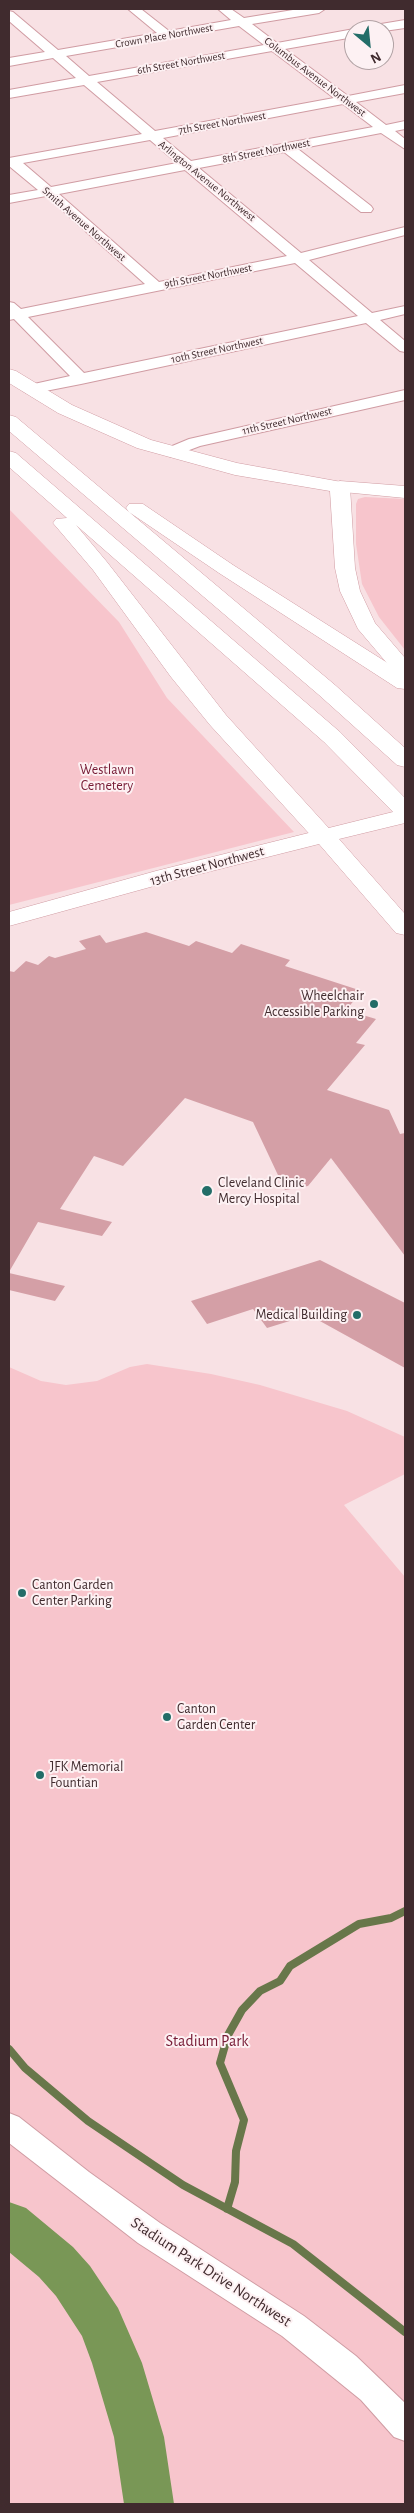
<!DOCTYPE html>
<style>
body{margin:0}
#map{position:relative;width:414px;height:2513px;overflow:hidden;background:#f8e1e4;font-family:"Alegreya Sans",sans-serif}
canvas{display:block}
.frame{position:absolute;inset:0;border:10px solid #402b2e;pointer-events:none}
.north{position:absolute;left:344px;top:20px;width:50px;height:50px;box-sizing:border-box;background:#fdf1f3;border:1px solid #b1a2a4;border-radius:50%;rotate:152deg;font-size:14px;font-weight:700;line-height:20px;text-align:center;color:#402b2e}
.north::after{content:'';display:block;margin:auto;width:18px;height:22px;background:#236d68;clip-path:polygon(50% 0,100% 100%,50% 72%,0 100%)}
</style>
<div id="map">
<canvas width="414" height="2513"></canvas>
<div class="frame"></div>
<div class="north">N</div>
</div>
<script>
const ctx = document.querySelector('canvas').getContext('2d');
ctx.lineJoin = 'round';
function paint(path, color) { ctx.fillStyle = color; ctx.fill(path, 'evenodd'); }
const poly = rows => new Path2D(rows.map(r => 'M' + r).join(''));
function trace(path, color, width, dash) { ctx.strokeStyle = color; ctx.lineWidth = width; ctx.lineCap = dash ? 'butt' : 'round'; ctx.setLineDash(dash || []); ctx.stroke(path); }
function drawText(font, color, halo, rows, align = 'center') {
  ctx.font = font + ' "Alegreya Sans",sans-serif'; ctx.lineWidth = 4; ctx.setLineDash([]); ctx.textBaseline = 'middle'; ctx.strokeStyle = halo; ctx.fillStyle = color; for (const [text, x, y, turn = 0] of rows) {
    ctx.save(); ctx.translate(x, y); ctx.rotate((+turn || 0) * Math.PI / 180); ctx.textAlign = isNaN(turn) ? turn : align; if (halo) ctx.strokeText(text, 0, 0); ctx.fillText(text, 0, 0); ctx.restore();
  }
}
paint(poly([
 [365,497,405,499,405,650,379,617,362,584,356,544,356,504,358,499],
 [9,509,119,622,167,698,294,832,9,905],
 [147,1364,211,1374,260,1385,347,1411,405,1437,405,1474,344,1505,405,1577,405,2504,9,2504,9,1367,41,1381,66,1385,97,1381,130,1367]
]), '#f7c5cc');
trace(poly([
 [9,2049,25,2068,88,2121,183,2185,293,2244,405,2332],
 [227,2209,235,2182,236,2151,244,2120,220,2063,228,2035,242,2010,260,1991,280,1981,290,1966,359,1924,391,1918,405,1911]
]), '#68774a', 8);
paint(poly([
 [9,2202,26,2208,73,2247,90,2266,118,2308,142,2363,164,2437,174,2504,124,2504,114,2437,92,2363,82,2336,56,2296,39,2277,9,2252,9,2202]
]), '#799756');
paint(poly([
 [146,932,189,946,196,941,232,953,241,944,290,960,285,966,362,991,346,1010,376,1019,356,1043,365,1045,327,1090,389,1110,400,1134,405,1133,405,1256,331,1158,308,1186,285,1190,253,1122,185,1098,123,1166,94,1156,60,1209,112,1222,102,1236,38,1222,9,1272,9,971,14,972,26,961,38,965,49,956,55,958,86,949,79,941,100,935,106,943],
 [320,1260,405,1303,405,1368,309,1315,267,1328,253,1309,207,1324,191,1301],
 [9,1273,65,1286,55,1301,9,1290]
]), '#d49fa6');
const minor = poly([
 [128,9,141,9,169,31,231,20,218,9,231,9,244,18,299,9,325,9,319,13,252,24,277,43,354,29,357,30,354,30,354,37,285,49,348,96,405,85,405,93,356,102,386,125,405,121,405,129,395,131,405,139,405,149,381,133,298,149,371,206,373,209,371,212,361,212,284,152,199,168,301,253,405,227,405,235,309,260,372,313,405,306,405,314,380,320,405,341,405,352,400,351,366,323,81,384,30,394,25,392,22,389,25,386,70,376,14,319,9,320,9,302,14,303,21,309,145,284,46,196,9,203,9,195,38,190,9,166,9,158,142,134,84,85,9,98,9,90,76,78,53,58,9,66,9,58,45,52,9,21,9,11,13,12,58,50,157,33,128,9],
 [239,26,264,45,89,76,66,56,239,26],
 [272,51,334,98,155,131,97,82,272,51],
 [343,104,373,127,191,161,163,138,343,104],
 [150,140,177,163,51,187,23,163,150,140],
 [185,170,287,256,159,282,59,194,185,170],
 [295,263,358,316,84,373,28,317,295,263],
 [405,20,405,28,384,31,363,30,369,26,405,20],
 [405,390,405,400,200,446,171,457,163,452,165,449,189,439,405,390],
 [9,2113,19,2117,89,2172,160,2223,304,2316,356,2356,405,2403,405,2441,394,2437,361,2400,282,2336,138,2243,9,2143,9,2113]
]);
const tertiary = poly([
 [340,481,405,486,405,498,333,491,330,487,333,483,340,481]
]);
const secondary = poly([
 [9,369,16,371,72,405,151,440,237,463,347,483,350,487,355,568,360,591,375,623,405,658,405,676,397,675,358,629,340,591,335,568,330,491,235,475,137,448,58,413,9,383,9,369],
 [405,809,405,823,339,839,405,914,405,935,396,933,319,844,172,881,9,926,9,912,156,871,405,809]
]);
const motorway = poly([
 [9,415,16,417,129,512,126,508,129,504,143,504,233,565,405,674,405,689,397,688,219,573,129,512,335,685,405,748,405,767,397,765,319,695,9,431,9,415],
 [9,451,16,453,340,732,405,798,405,818,397,816,324,742,76,525,107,562,226,715,335,835,331,840,323,842,315,840,210,725,171,677,93,570,53,523,56,519,67,518,9,467,9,451]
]);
trace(minor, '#d09ca3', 2);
trace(tertiary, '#d09ca3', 1);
trace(secondary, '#d09ca3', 1);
trace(motorway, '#d09ca3', 1);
paint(minor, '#fff');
paint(tertiary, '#fff');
paint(secondary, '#fff');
paint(motorway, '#fff');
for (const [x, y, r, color] of [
 [374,1004,5,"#236d68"],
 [207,1191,6,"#236d68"],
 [357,1315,5,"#236d68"],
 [22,1593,5,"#236d68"],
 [167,1717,5,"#236d68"],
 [40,1775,5,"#236d68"]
]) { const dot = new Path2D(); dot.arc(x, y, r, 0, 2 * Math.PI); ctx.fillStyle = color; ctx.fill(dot); trace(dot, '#fdf1f3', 2); }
drawText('11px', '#402b2e', '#fdf1f3', [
 ["Crown Place Northwest",164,36,-10],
 ["6th Street Northwest",181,63,-10],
 ["Columbus Avenue Northwest",315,77,37],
 ["7th Street Northwest",222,123,-10],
 ["8th Street Northwest",266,151,-11],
 ["Arlington Avenue Northwest",207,181,39],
 ["Smith Avenue Northwest",84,224,41],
 ["9th Street Northwest",208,276,-11],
 ["10th Street Northwest",217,350,-12],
 ["11th Street Northwest",287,421,-13]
]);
drawText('14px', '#761a34', '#fdf1f3', [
 ["Westlawn",107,770],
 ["Cemetery",107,786]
]);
drawText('14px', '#402b2e', '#fdf1f3', [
 ["13th Street Northwest",207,866,-15]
]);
drawText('14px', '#402b2e', '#fdf1f3', [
 ["Wheelchair",364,996,"right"],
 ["Accessible Parking",364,1012,"right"],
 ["Cleveland Clinic",218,1183],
 ["Mercy Hospital",218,1199],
 ["Medical Building",347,1315,"right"],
 ["Canton Garden",32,1585],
 ["Center Parking",32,1601],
 ["Canton",177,1709],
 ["Garden Center",177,1725],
 ["JFK Memorial",50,1767],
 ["Fountian",50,1783]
], 'left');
drawText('16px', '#761a34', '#fdf1f3', [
 ["Stadium Park",207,2041]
]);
drawText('16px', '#402b2e', '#fdf1f3', [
 ["Stadium Park Drive Northwest",211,2272,33]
]);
</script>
